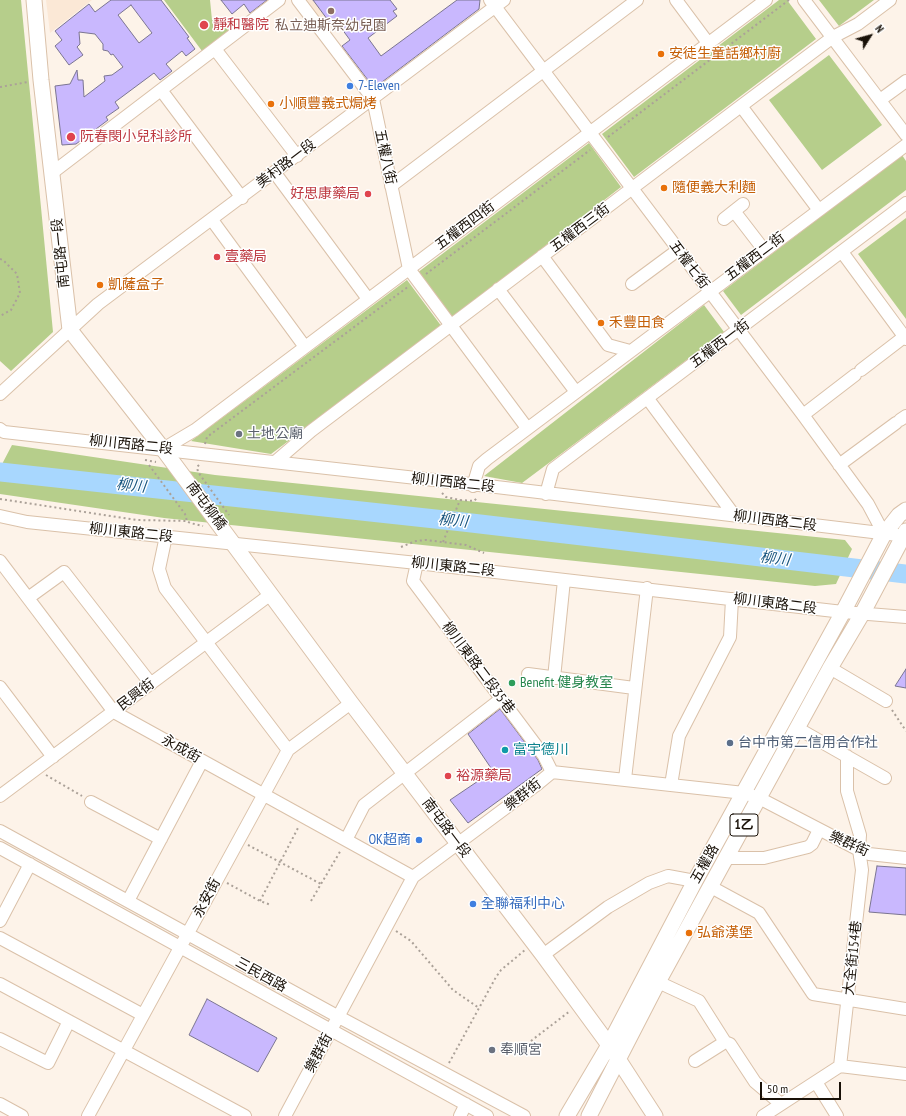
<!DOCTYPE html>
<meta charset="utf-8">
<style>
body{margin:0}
#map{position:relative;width:906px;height:1116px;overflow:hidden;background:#fdf3e9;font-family:"PT Sans Narrow",sans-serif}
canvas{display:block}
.north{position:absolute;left:850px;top:16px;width:40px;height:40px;-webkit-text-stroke:3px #fff;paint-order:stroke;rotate:53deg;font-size:11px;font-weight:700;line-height:16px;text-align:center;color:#191108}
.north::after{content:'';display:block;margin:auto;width:14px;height:18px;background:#191108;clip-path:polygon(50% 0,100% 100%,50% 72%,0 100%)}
.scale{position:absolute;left:760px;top:1082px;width:81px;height:18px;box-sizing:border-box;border:2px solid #191108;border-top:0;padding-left:5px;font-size:12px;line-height:14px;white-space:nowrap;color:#191108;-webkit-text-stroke:3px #fff;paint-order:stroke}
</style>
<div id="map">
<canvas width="906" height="1116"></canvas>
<div class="north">N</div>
<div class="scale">50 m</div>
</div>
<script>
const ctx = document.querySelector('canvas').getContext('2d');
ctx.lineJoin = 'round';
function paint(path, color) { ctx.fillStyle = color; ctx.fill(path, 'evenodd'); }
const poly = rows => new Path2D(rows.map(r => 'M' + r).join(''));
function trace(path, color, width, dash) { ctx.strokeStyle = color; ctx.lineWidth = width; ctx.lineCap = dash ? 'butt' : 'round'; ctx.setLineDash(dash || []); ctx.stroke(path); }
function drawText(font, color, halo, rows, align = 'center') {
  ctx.font = font + ' "PT Sans Narrow","Noto Sans TC",sans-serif'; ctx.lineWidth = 3; ctx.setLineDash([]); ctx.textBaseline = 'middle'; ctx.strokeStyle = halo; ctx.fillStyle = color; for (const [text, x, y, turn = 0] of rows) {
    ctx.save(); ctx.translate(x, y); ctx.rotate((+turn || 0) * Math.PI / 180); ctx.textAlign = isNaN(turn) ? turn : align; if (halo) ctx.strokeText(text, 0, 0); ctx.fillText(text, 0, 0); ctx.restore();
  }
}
paint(poly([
 [46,0,92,0,50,33],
 [305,0,352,0,343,23,330,33]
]), '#fbe8d6');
paint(poly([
 [0,0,21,0,53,332,11,371,0,361],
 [164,0,210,0,212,20,233,27,202,51],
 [779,0,787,0,816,39,634,177,602,134],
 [819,0,874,0,839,26],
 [829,55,882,125,822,170,769,100],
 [589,143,621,187,451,319,417,273],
 [902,155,906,161,906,190,741,315,723,291],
 [906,218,906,319,858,254],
 [407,280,442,327,271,454,191,441],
 [704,305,724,332,522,483,484,476],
 [12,445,215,475,845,540,852,549,836,584,815,586,164,518,0,494,0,468]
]), '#b6ce8b');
trace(poly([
 [0,472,463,522,906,574]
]), '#a8d7fe', 19);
const building = poly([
 [111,0,161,0,189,37,187,38,195,49,186,56,182,51,166,64,172,71,160,80,154,73,115,102,119,108,106,117,108,120,76,144,62,145,55,86,70,84,77,70,78,80,83,80,84,97,105,81,104,76,112,75,123,67,113,54,111,55,108,51,103,50,103,44,95,34,79,32,80,44,77,47,83,55,69,65,55,46,62,40,55,31,89,4,95,12,111,0],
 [131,5,152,33,139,43,118,15,131,5],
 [221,0,267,0,250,13,244,4,232,14,221,0],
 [313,0,390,0,397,9,393,11,397,16,368,38,381,56,457,0,480,0,479,9,378,85,371,84,342,46,350,40,339,25,333,27,313,0],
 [906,669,906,688,895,686,906,669],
 [500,709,538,760,542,769,468,823,450,800,493,771,468,734,500,709],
 [877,866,906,868,906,915,869,912,877,866],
 [207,999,277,1038,258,1072,189,1035,207,999]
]);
paint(building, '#c9b8fe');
trace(building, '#7b7591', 1);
const minor = poly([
 [298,0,373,99,409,269,527,428],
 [490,0,803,415,868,504,884,534],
 [676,0,708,43],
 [804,0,906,135],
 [215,49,297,156],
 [161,90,242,198],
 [880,100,906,81],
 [741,106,818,209],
 [52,173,279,0],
 [275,173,368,299],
 [391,186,637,0],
 [734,211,764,250],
 [724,219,743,204],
 [212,220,305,347],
 [842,252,906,339],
 [542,256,608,345,630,351],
 [632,284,678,250],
 [498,289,576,392],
 [861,370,904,337],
 [0,394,98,304,504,0],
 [648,399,734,515],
 [803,415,855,375],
 [900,420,906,416],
 [0,429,4,432,488,486,906,536],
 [163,449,195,430,766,0],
 [275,462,311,431,741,106,833,37,858,24,890,0],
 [839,465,896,423],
 [473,486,479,466,487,459,906,145],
 [546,494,553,469,906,203],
 [0,516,27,522,417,563,843,612,906,617],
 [166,536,159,569,165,588,288,750],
 [0,561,114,712,413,877],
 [417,563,413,581,544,756,552,772],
 [28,598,64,572,151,684],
 [830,668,886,701],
 [528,674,634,688],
 [554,678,564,580],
 [0,687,53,757],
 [797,728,885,778],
 [625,779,647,588],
 [671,785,679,736,730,637,732,599],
 [0,796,271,594],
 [91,802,161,839],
 [0,831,337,1016,524,1116],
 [346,840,364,805,501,699],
 [0,848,487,1116],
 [727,858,764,858,808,847,812,844,819,830],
 [711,887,759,913,813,994,906,1009],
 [128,901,202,761],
 [0,921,30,864],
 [0,938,143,1015],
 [543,955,608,907,649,883,668,876,695,881],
 [658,982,699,1001,725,1042,730,1044,755,1082,781,1104],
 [0,984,245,1116],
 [0,1039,48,1063,69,1021],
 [695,1061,725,1042],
 [840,1066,862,870,859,850,860,835,847,791,847,756],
 [816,1082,837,1116],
 [0,1104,22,1116],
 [88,1116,288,750,351,703],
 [285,1116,413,877,535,786,552,772,744,793,759,798,859,850,869,854,906,858],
 [460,1116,466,1104],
 [763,1116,840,1066,906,1074]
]);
const major = poly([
 [34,0,41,80,70,330,163,449,351,703,543,955,609,1045,655,1116],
 [567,1116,609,1045,695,881,843,612,884,534,899,515,906,510],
 [589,1116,658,982,830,668,862,614,906,531]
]);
trace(minor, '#dac1a9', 14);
trace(major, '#dac1a9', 17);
trace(poly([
 [0,87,28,82],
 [608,137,789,0],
 [0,259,3,260,17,274,20,293,11,310,0,316],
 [426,274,590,150],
 [205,444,207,437,409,286],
 [145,460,156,462],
 [149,465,185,514,187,521],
 [199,465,197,467,198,472,229,515],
 [442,493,446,497,460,500,474,501,478,497],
 [0,499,137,520,187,521,190,523,203,526],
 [443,542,460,500],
 [401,547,416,541,426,540,466,545,484,553],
 [892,710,906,731],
 [46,775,82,796],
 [248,845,321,884],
 [227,883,260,901,271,905],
 [260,901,299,826],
 [311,901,341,850],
 [396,931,411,941,453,990,479,1008],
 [523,1047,570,1011],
 [449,1063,496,977,501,970,525,950]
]), '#aba198', 2, [2, 3]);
trace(minor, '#fff', 12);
trace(major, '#fff', 15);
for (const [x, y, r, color] of [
 [331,11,4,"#8d6e63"],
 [204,25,5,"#e0444e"],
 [661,54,4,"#e8710a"],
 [350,86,4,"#3f7fe0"],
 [271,104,4,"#e8710a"],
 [71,137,5,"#e0444e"],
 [664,188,4,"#e8710a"],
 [368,194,4,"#e0444e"],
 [217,257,4,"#e0444e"],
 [100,285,4,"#e8710a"],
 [601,323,4,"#e8710a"],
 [239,434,4,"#6b7280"],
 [512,683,4,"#2e9e5b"],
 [730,743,4,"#5c6f8a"],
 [505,750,4,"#0f9aa8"],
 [448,776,4,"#e0444e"],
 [419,840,4,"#3f7fe0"],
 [473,904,4,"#3f7fe0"],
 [689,933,4,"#e8710a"],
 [492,1050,4,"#6b7280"]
]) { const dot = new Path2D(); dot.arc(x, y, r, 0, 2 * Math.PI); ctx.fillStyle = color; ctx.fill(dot); trace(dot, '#fff', 1.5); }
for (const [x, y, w] of [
 [744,825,28]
]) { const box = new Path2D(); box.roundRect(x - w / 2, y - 11, w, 22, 3); ctx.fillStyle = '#fff'; ctx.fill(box); trace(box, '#191108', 1); }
drawText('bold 13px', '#191108', null, [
 ["1乙",744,825]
]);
drawText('14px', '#be3a42', '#fff', [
 ["靜和醫院",213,25],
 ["阮春閔小兒科診所",80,137],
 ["好思康藥局",360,194,"right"],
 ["壹藥局",225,257],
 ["裕源藥局",456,776]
], 'left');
drawText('14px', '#785e54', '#fff', [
 ["私立迪斯奈幼兒園",331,26]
]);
drawText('14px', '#c56008', '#fff', [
 ["安徒生童話鄉村廚",669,54],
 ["小順豐義式焗烤",279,104],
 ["隨便義大利麵",672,188],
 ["凱薩盒子",108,285],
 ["禾豐田食",609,323],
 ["弘爺漢堡",697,933]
], 'left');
drawText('14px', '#366cbe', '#fff', [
 ["7-Eleven",358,86],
 ["OK超商",411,840,"right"],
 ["全聯福利中心",481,904]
], 'left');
drawText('14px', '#191108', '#fff', [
 ["五權八街",385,157,78],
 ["美村路一段",286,164,-37],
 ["五權西四街",465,226,-37],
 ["五權西三街",580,228,-37],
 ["南屯路一段",61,253,-96],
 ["五權西二街",755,257,-37],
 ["五權七街",689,265,53],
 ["五權西一街",720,344,-37],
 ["柳川西路二段",131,445,6],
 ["柳川西路二段",453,483,6],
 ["南屯柳橋",206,506,53],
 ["柳川西路二段",775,521,7],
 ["柳川東路二段",131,533,6],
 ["柳川東路二段",453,567,6],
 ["柳川東路二段",775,604,7],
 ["柳川東路二段35巷",478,668,53],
 ["民興街",136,695,-37],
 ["永成街",181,749,29],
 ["樂群街",523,795,-38],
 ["南屯路一段",446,828,53],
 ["樂群街",849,844,24],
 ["五權路",705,864,-61],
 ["永安街",207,898,-62],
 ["大全街154巷",853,958,-84],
 ["三民西路",261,975,29],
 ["樂群街",319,1053,-62]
]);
drawText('14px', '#5b616d', '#fff', [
 ["土地公廟",247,434],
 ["奉順宮",500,1050]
], 'left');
drawText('14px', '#27864d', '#fff', [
 ["Benefit 健身教室",520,683]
], 'left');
drawText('14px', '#4e5e75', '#fff', [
 ["台中市第二信用合作社",738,743]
], 'left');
drawText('14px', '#0d838f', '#fff', [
 ["富宇德川",513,750]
], 'left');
drawText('italic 15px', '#18557f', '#fff', [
 ["柳川",131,486,6],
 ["柳川",453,521,6],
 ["柳川",775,559,7]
]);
</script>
